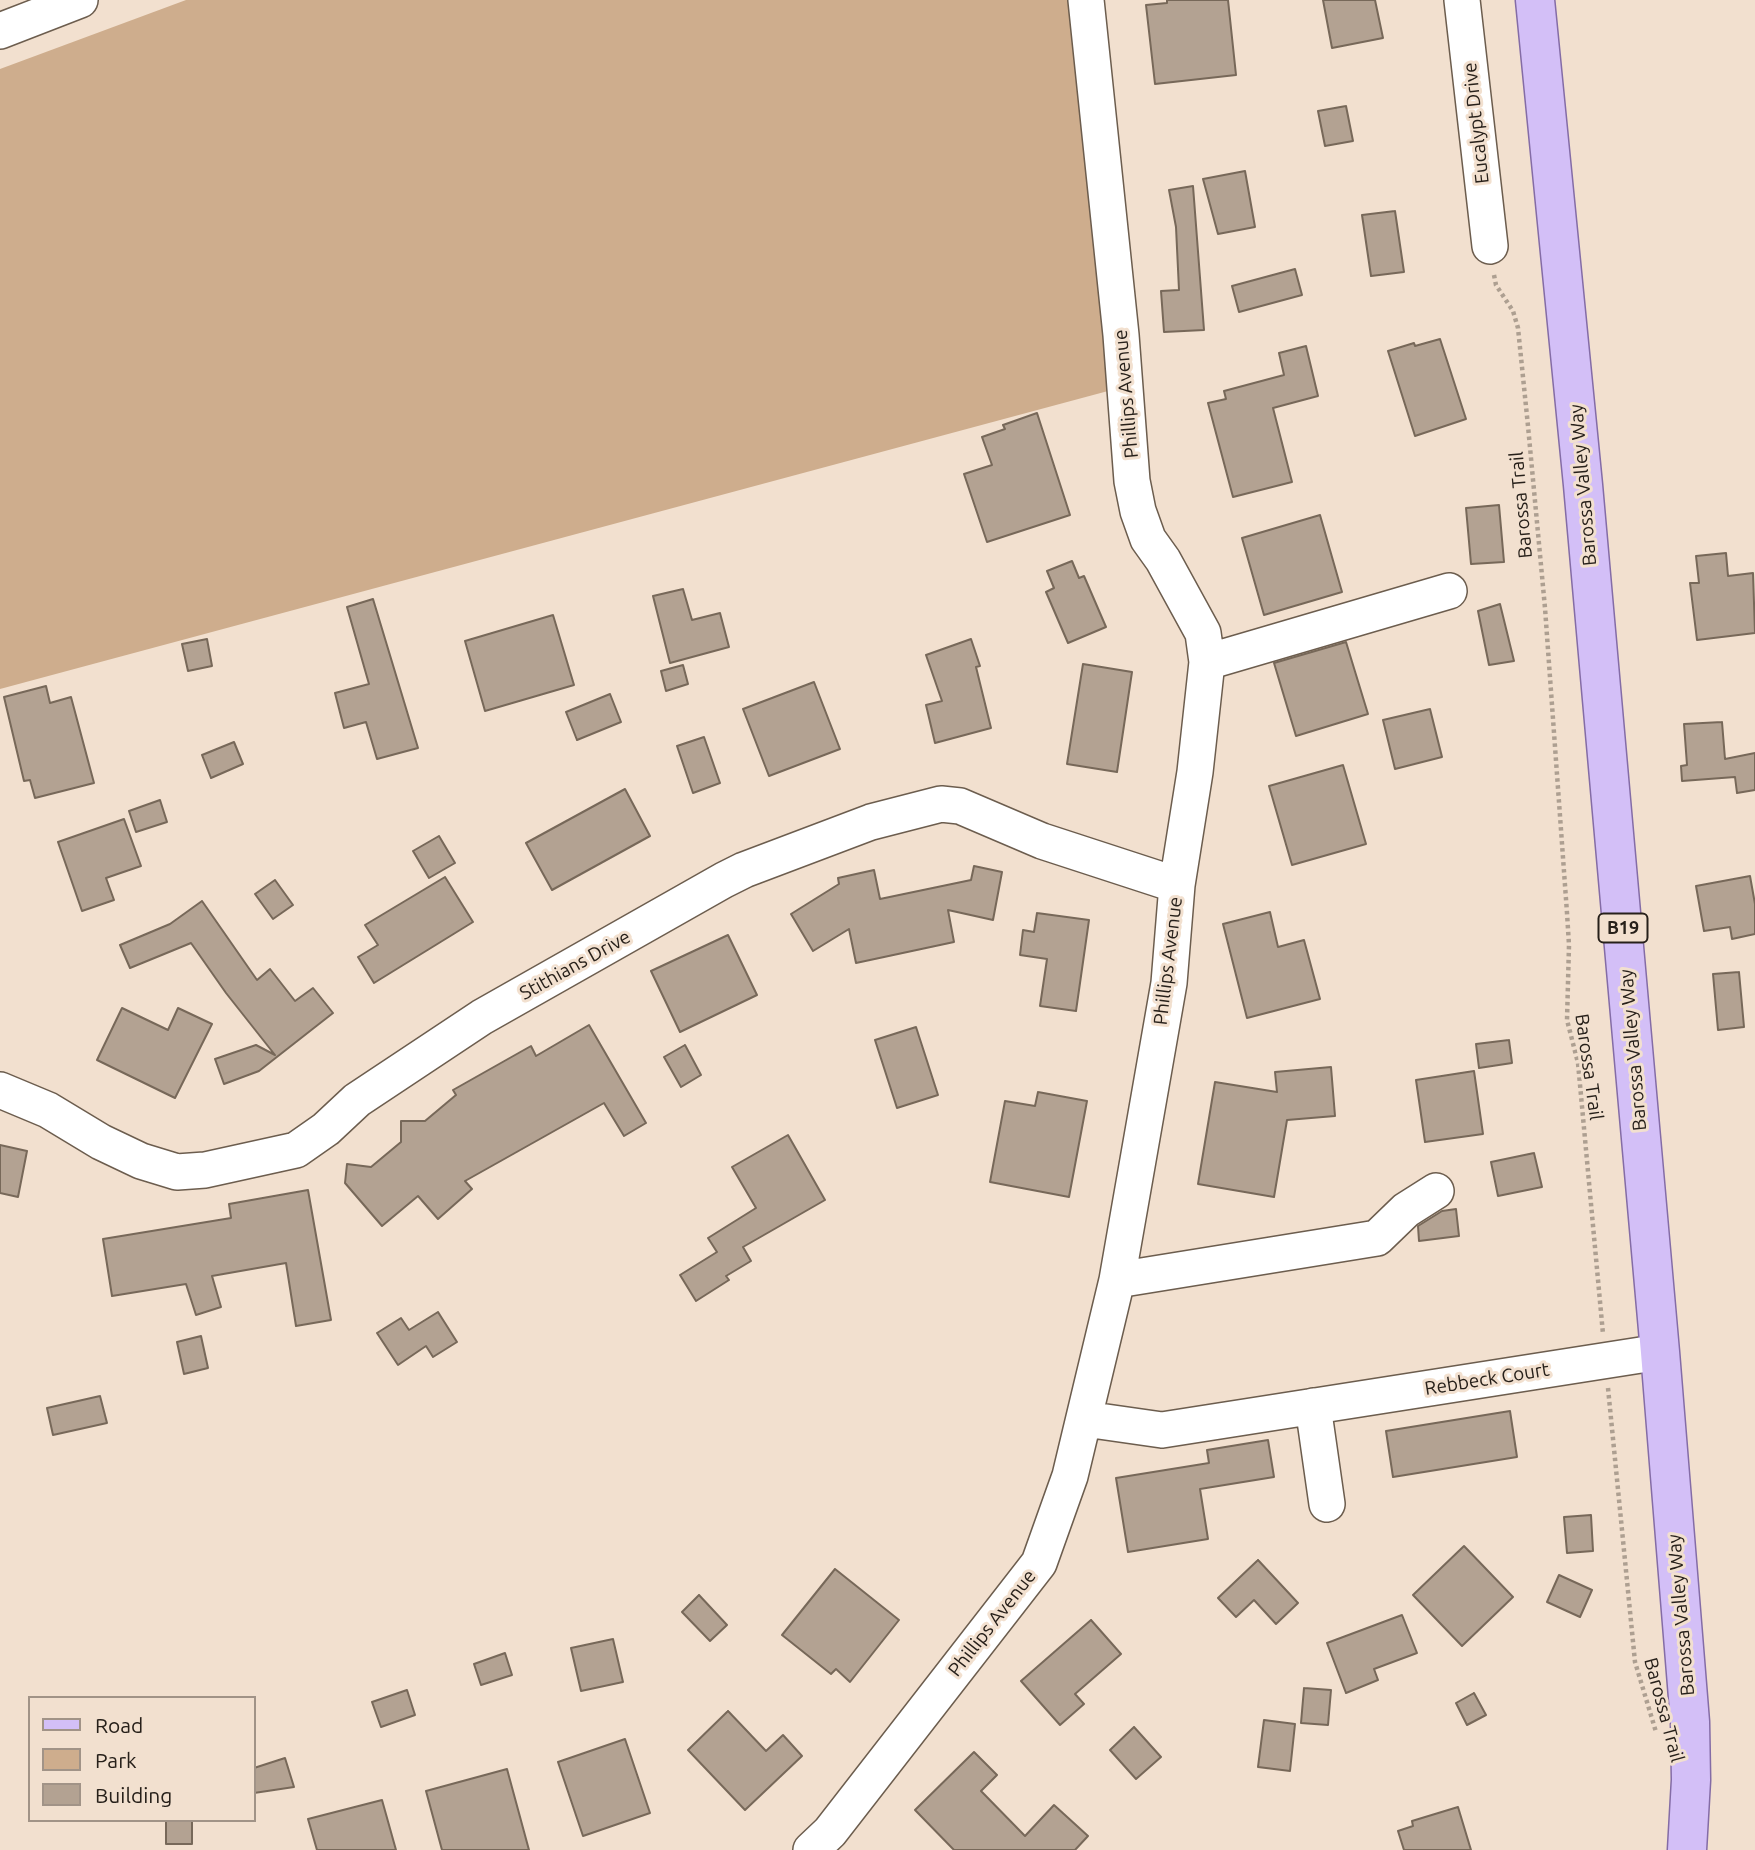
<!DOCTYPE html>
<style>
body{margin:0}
#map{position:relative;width:1755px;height:1850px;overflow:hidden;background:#f2e0cf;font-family:Ubuntu,sans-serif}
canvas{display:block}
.legend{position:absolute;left:28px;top:1696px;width:228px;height:126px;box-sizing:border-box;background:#f2e0cf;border:2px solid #a19387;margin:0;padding:9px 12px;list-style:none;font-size:21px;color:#27201a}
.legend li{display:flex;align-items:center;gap:14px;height:35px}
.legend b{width:35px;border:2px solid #a19387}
</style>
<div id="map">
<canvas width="1755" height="1850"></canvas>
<ul class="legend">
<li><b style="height:9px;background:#d3bff7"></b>Road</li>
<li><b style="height:19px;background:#cead8d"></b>Park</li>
<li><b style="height:19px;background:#b3a292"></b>Building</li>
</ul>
</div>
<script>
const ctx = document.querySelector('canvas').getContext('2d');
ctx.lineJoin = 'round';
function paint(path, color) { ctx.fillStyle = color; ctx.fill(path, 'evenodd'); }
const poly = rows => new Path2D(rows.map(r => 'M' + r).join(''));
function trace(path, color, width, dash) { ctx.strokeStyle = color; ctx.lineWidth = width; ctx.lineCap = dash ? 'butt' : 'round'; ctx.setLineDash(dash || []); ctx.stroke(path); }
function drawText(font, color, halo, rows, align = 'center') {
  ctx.font = font + ' Ubuntu,sans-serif'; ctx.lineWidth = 6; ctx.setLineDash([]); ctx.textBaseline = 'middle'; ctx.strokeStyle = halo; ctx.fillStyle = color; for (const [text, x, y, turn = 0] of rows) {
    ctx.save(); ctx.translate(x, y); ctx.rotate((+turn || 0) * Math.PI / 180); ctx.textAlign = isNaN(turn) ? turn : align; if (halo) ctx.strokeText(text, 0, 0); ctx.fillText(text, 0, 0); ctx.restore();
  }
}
paint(poly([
 [186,0,1072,0,1108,391,0,689,0,69]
]), '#cead8d');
const building = poly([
 [1167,0,1228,0,1236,75,1155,84,1146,5,1167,3,1167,0],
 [1323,0,1375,0,1383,38,1332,48,1323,0],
 [1346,106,1353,141,1325,146,1318,111,1346,106],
 [1245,171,1255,227,1218,234,1203,179,1245,171],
 [1193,186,1204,330,1164,332,1161,291,1179,290,1176,227,1169,190,1193,186],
 [1395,211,1404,272,1371,276,1362,215,1395,211],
 [1295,269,1302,295,1239,312,1232,286,1295,269],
 [1440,339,1466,419,1415,436,1388,351,1414,343,1415,346,1440,339],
 [1306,346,1318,396,1273,408,1292,482,1233,497,1208,403,1226,399,1224,391,1284,375,1279,353,1306,346],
 [1037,413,1070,515,987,542,964,474,992,465,982,437,1005,429,1003,425,1037,413],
 [1499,505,1504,562,1471,564,1466,508,1499,505],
 [1320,515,1342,592,1264,615,1242,538,1320,515],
 [1726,553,1728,576,1753,573,1755,633,1697,640,1690,583,1699,583,1696,556,1726,553],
 [1072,561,1079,578,1084,576,1106,627,1068,643,1046,592,1054,588,1047,571,1072,561],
 [683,589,692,620,720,613,729,647,670,663,653,596,683,589],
 [373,599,418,748,377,759,366,722,344,728,335,693,369,684,347,607,373,599],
 [1500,604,1514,661,1489,665,1478,611,1500,604],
 [553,615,574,685,485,711,465,641,553,615],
 [207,639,212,666,188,671,182,644,207,639],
 [971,639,980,666,976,667,991,728,935,743,926,705,942,701,926,655,971,639],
 [1346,642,1368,714,1296,736,1274,663,1346,642],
 [1083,664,1132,672,1117,772,1067,764,1083,664],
 [683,665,688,684,666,691,661,671,683,665],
 [814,682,840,749,769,776,743,709,814,682],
 [46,686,50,703,71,697,94,783,35,798,30,780,24,781,4,697,46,686],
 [610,694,621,722,577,740,566,712,610,694],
 [1430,709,1442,757,1395,769,1383,720,1430,709],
 [1722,722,1725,759,1755,753,1755,790,1737,793,1735,777,1682,781,1681,766,1687,765,1684,724,1722,722],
 [704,737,720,783,693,793,677,746,704,737],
 [234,742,243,764,211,778,202,755,234,742],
 [1343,765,1366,844,1292,865,1269,786,1343,765],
 [625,789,650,836,552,890,526,843,625,789],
 [160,800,167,822,136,832,129,811,160,800],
 [124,819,141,866,106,878,114,900,82,911,58,842,124,819],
 [439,836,455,863,429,878,413,851,439,836],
 [974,866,1002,872,993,920,948,910,954,942,856,963,849,929,813,951,791,914,839,884,838,878,874,870,880,899,971,880,974,866],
 [1750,876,1755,904,1755,934,1732,939,1730,927,1704,931,1696,886,1750,876],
 [445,877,473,922,374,983,358,957,378,945,365,925,445,877],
 [275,880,293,905,273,919,255,894,275,880],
 [202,901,257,980,270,969,295,1001,313,988,333,1013,259,1071,224,1084,215,1059,256,1045,275,1055,226,993,191,943,130,968,120,945,170,924,202,901],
 [1270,912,1278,947,1304,940,1320,999,1247,1018,1223,924,1270,912],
 [1037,913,1089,920,1076,1011,1040,1006,1047,959,1020,955,1023,930,1034,932,1037,913],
 [728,935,757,995,680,1032,651,971,728,935],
 [1739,972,1744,1027,1718,1030,1713,974,1739,972],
 [122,1008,168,1030,178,1008,212,1024,175,1098,97,1060,122,1008],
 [589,1025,646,1123,624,1136,604,1103,465,1181,472,1189,438,1219,418,1196,382,1226,345,1183,347,1164,371,1167,401,1142,401,1121,425,1121,456,1095,453,1090,531,1046,536,1056,589,1025],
 [916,1027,938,1095,897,1108,875,1040,916,1027],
 [1509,1040,1512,1063,1479,1068,1476,1044,1509,1040],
 [685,1045,701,1075,681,1087,664,1057,685,1045],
 [1331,1067,1335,1116,1287,1120,1274,1197,1198,1184,1215,1082,1277,1092,1275,1072,1331,1067],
 [1474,1071,1483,1134,1425,1142,1416,1080,1474,1071],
 [1038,1092,1087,1101,1069,1197,990,1182,1005,1101,1035,1106,1038,1092],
 [788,1135,825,1200,743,1247,751,1261,726,1276,729,1280,696,1301,680,1275,717,1252,708,1238,756,1208,732,1167,788,1135],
 [0,1145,27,1151,18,1197,0,1193,0,1145],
 [1534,1153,1542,1187,1498,1196,1491,1162,1534,1153],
 [308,1190,331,1320,296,1326,286,1263,212,1276,221,1307,196,1315,186,1284,112,1296,103,1239,231,1218,229,1204,308,1190],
 [1456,1209,1459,1236,1419,1241,1418,1226,1442,1211,1456,1209],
 [438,1312,457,1342,433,1357,426,1346,398,1365,377,1333,401,1318,409,1330,438,1312],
 [201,1336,208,1368,184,1374,177,1342,201,1336],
 [100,1396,107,1423,53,1435,47,1408,100,1396],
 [1510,1411,1517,1457,1393,1477,1386,1431,1510,1411],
 [1268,1440,1274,1477,1200,1489,1208,1539,1128,1552,1116,1478,1209,1463,1207,1450,1268,1440],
 [1591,1515,1593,1551,1567,1553,1564,1517,1591,1515],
 [1464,1546,1513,1597,1462,1646,1413,1595,1464,1546],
 [1258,1560,1298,1603,1276,1624,1254,1600,1236,1617,1218,1598,1258,1560],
 [835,1569,899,1620,850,1682,836,1669,831,1674,782,1635,835,1569],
 [1559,1575,1592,1590,1580,1617,1547,1602,1559,1575],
 [699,1595,727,1625,710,1641,682,1612,699,1595],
 [1402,1615,1417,1653,1374,1669,1378,1680,1346,1693,1327,1643,1402,1615],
 [1091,1620,1121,1654,1075,1694,1084,1704,1060,1725,1021,1681,1091,1620],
 [613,1639,623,1682,581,1691,571,1648,613,1639],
 [505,1653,512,1675,481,1685,474,1664,505,1653],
 [1304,1688,1331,1690,1328,1725,1301,1723,1304,1688],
 [407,1690,415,1715,381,1727,372,1702,407,1690],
 [1474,1693,1486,1715,1467,1725,1456,1703,1474,1693],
 [728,1711,766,1751,783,1735,802,1756,745,1810,688,1750,728,1711],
 [1264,1720,1295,1724,1290,1771,1258,1767,1264,1720],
 [1134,1727,1161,1757,1136,1779,1110,1750,1134,1727],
 [625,1739,650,1813,583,1836,558,1762,625,1739],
 [974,1752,997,1775,981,1791,1025,1836,1054,1805,1088,1836,1075,1850,954,1850,915,1810,974,1752],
 [285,1758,294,1787,254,1793,254,1768,285,1758],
 [507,1769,529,1850,442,1850,426,1791,507,1769],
 [382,1800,396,1850,317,1850,308,1819,382,1800],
 [1458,1807,1471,1850,1404,1850,1398,1831,1413,1826,1412,1821,1458,1807],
 [166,1820,192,1820,192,1844,166,1844,166,1820]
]);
paint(building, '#b3a292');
trace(building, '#776859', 2);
const minor = poly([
 [1462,0,1490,246],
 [0,31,80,0],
 [1207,662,1449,591],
 [0,1090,48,1110,101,1142,141,1161,177,1172,205,1170,296,1150,326,1129,357,1100,482,1017,724,880,744,870,871,822,941,804,960,806,1042,841,1177,885],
 [1117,1280,1377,1238,1406,1210,1436,1191],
 [1313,1406,1327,1504],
 [1085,1419,1162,1430,1660,1352],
 [811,1850,830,1832,1039,1563,1070,1476,1117,1280,1169,983,1177,885,1195,772,1207,662,1203,633,1163,560,1148,539,1138,511,1132,481,1121,335,1086,0]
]);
const major = poly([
 [1535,0,1583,485,1660,1352,1690,1722,1691,1780,1687,1850]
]);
trace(minor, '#6c5d4e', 38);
trace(major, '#846ca6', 41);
trace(poly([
 [1494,275,1496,285,1513,311,1518,328,1528,426,1545,608,1567,913,1569,945,1567,1020,1578,1063,1603,1334],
 [1608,1388,1635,1662,1656,1732]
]), '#ad9f91', 4.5, [3.5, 3.5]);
trace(minor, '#fff', 35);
trace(major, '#d3bff7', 38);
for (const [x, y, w] of [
 [1623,928,49]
]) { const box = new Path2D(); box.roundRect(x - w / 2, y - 14.5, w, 29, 5); ctx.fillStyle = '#f2e0cf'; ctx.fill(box); trace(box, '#27201a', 2); }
drawText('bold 18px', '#27201a', null, [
 ["B19",1623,928]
]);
drawText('19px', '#27201a', '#f2e0cf', [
 ["Eucalypt Drive",1476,123,-96],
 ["Phillips Avenue",1126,394,-95],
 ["Barossa Valley Way",1583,485,-95],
 ["Barossa Trail",1521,505,-95],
 ["Phillips Avenue",1168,961,-83],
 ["Stithians Drive",575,965,-29],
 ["Barossa Valley Way",1633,1050,-95],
 ["Barossa Trail",1589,1067,82],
 ["Rebbeck Court",1487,1379,-9],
 ["Barossa Valley Way",1681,1615,-95],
 ["Phillips Avenue",992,1623,-52],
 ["Barossa Trail",1664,1710,75]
]);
</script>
